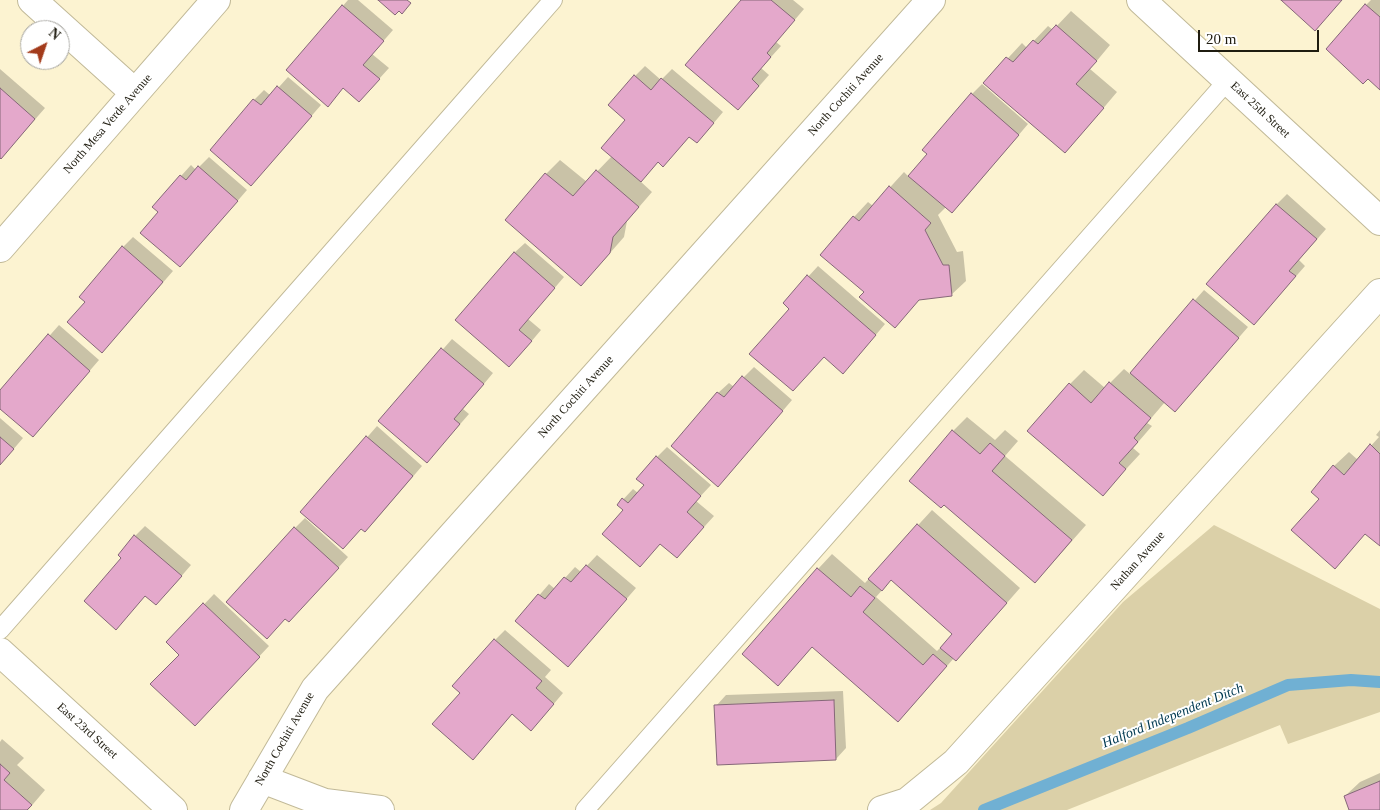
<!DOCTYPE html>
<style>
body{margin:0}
#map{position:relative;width:1380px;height:810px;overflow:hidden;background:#fcf3d1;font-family:Georgia,serif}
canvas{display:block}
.north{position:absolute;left:20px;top:20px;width:50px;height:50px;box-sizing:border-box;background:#fff;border:1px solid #a5a49f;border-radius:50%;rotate:41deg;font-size:14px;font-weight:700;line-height:20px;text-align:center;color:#1f1c10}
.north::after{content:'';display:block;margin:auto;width:18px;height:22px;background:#a33b1b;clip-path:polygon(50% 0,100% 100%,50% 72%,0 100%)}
.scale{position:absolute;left:1198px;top:30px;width:121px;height:22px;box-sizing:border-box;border:2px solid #1f1c10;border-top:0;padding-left:6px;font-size:15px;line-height:18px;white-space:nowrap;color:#1f1c10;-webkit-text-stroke:4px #fff;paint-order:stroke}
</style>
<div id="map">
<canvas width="1380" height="810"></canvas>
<div class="north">N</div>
<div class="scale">20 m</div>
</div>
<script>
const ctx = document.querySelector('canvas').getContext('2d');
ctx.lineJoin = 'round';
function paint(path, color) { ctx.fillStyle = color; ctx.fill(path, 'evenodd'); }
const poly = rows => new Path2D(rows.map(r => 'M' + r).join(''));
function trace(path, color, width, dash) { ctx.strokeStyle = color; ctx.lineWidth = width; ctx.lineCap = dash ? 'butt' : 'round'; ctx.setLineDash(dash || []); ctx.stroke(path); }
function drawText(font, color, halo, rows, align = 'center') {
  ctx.font = font + ' Georgia,serif'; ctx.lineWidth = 4; ctx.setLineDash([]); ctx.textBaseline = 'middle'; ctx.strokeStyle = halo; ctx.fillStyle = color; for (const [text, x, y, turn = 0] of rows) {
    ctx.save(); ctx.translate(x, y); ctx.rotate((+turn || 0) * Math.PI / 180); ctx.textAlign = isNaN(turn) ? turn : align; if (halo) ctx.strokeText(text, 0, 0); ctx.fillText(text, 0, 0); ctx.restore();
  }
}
paint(poly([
 [1214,525,1380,609,1380,712,1288,744,1280,725,1067,810,930,810,941,803,1123,602]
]), '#dbd0a8');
paint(poly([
 [348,0,358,0,393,30,372,54,389,68,369,90,344,87,327,105,287,70],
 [743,0,793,0,804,9,776,42,781,46,761,68,769,75,748,99],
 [1371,0,1380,0,1380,88,1366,5],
 [1071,11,1110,45,1090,69,1117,92,1079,137,985,83,1022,43,1027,48,1048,26,1053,30],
 [645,66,661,80,672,69,723,112,707,131,690,136,663,166,658,162,640,181,652,192,627,221,624,237,596,269,581,284,546,174,560,160,587,182,612,156,627,120,635,76],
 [0,69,45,108,11,147,0,156],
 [288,77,321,105,261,174,254,100,264,90,271,96],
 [982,84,1028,124,962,202,946,207,938,215,957,252,963,251,966,281,951,295,865,292,822,254,854,217,868,202,873,206,904,172,909,177,929,154,972,94],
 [209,157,247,190,190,256,181,176,191,165,196,170],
 [1287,194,1326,229,1299,260,1305,266,1264,313,1277,204],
 [133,237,173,271,112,341,87,302,123,247],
 [525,243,564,277,528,319,541,330,519,356,514,253],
 [818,266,885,324,853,362,824,356,791,308,784,303],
 [1204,290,1248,327,1175,411,1165,402,1147,423,1152,426,1133,448,1140,454,1103,494,1070,384,1084,370,1105,388,1124,369,1130,374],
 [59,325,99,360,43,425,0,407,0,392],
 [452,339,493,373,463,409,469,414,427,462,380,421],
 [754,367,792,400,728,475,718,393,729,383,734,387],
 [967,417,995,440,1005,430,1018,441,1005,456,1086,525,1049,567,1035,581,953,431],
 [0,418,23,438,0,465],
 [377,426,422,466,375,521,365,531,361,527,302,512],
 [1380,430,1380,545,1366,533,1335,567,1320,499,1334,466,1349,452,1358,460,1379,437,1376,435],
 [667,447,711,485,696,501,714,516,677,557,661,543,640,566,625,510,618,505,633,489,638,493,645,485,657,457],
 [932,510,1020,588,970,645,954,658,912,706,898,721,813,646,792,670,743,654,818,569,832,554,865,583],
 [892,579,954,634,937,651,876,597],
 [305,518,348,557,300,610,295,528],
 [145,526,191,565,166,594,123,558,135,536],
 [597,555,636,588,578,655,517,621,549,584,555,589,575,567,581,572],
 [214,594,269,646,205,714,181,655,168,642],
 [505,630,551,670,545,677,563,693,541,719,513,713,483,748,495,640],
 [843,691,846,748,836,759,716,706,726,695],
 [2,739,24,758,17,765,45,790,28,810,0,810,0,742],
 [1380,773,1380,810,1351,810,1345,796,1360,782]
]), '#0003');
trace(poly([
 [984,810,1188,728,1288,685,1351,680,1380,682]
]), '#70b0d3', 12);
const building = poly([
 [378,0,407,0,411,3,402,14,399,11,395,15,378,0],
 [741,0,771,0,795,20,767,53,771,57,752,79,759,86,738,110,685,65,741,0],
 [1281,0,1342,0,1315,31,1281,0],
 [1365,4,1380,17,1380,90,1368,79,1363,84,1326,49,1365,4],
 [342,5,384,41,363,65,380,79,359,102,343,88,328,107,286,70,342,5],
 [1056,25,1097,61,1076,84,1104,108,1065,153,983,83,1006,57,1013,62,1033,40,1038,44,1056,25],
 [634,75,651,90,661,78,714,123,697,143,689,137,663,167,658,162,641,182,601,148,625,120,608,105,634,75],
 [277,86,312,116,251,186,210,150,253,99,261,105,277,86],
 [0,88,35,119,1,159,0,158,0,88],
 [971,93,1019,135,952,213,908,176,927,154,922,150,971,93],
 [198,166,238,201,180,267,140,233,158,212,152,207,180,175,186,180,198,166],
 [596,170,639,207,613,237,610,253,581,286,505,220,545,173,573,196,596,170],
 [889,186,931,223,925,230,943,265,949,265,952,296,919,300,895,328,859,297,864,292,820,255,853,216,859,221,889,186],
 [1276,204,1317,239,1289,271,1296,276,1254,325,1206,284,1276,204],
 [122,246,163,282,102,353,67,322,85,302,79,297,122,246],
 [514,252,555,288,519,330,532,341,509,367,455,320,514,252],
 [807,275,876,335,843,374,824,357,793,391,749,354,789,309,783,303,807,275],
 [1193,299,1239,338,1175,412,1130,373,1193,299],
 [48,334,90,371,33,437,0,409,0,390,48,334],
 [441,348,484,384,454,419,460,424,427,463,378,421,441,348],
 [742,376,783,411,718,487,671,446,717,392,724,397,742,376],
 [1109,382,1151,418,1134,438,1138,442,1119,463,1126,469,1103,496,1027,431,1069,383,1091,403,1109,382],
 [952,430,980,454,990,443,1005,456,992,471,1072,540,1035,583,944,505,941,508,909,481,952,430],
 [366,436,413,476,365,532,361,529,343,549,300,512,366,436],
 [0,437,14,449,0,465,0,437],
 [1370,444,1380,454,1380,546,1365,534,1335,569,1291,530,1319,499,1311,492,1333,465,1344,475,1370,444],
 [656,456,701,496,687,512,704,527,677,558,660,544,640,567,602,534,623,510,617,505,622,498,628,503,644,485,636,479,656,456],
 [917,524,1007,603,956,661,940,648,952,634,891,580,882,591,868,579,917,524],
 [294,527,339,568,289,622,285,619,267,639,226,602,294,527],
 [134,535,182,576,156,605,145,596,116,630,84,601,121,558,118,555,134,535],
 [586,565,627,599,568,667,515,621,538,594,545,599,564,577,571,582,586,565],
 [817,568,851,597,860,586,875,598,863,612,923,665,933,654,947,666,898,722,812,647,778,686,742,654,817,568],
 [203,603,260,657,195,726,150,684,179,655,166,642,203,603],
 [494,639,542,681,536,688,554,704,531,731,512,714,473,760,432,724,460,693,452,686,494,639],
 [834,700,836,760,717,765,714,705,834,700],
 [0,764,10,773,4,780,32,805,27,810,0,810,0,764],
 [1380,781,1380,810,1349,810,1344,796,1380,781]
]);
paint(building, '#e4a8cb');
trace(building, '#856778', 1);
const lane = poly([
 [0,630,553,0],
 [585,810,1228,80]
]);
const street = poly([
 [32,0,135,93],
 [1141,0,1380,221],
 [0,248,216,0],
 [0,652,173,810],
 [262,779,325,803,380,810],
 [244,810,315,689,931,0],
 [882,810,907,802,956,762,1380,293]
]);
trace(lane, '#c1b998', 20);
trace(street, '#c1b998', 30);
trace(lane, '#fff', 18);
trace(street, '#fff', 28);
drawText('12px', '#1f1c10', '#fff', [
 ["North Cochiti Avenue",846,95,-48],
 ["East 25th Street",1260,110,43],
 ["North Mesa Verde Avenue",108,124,-49],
 ["North Cochiti Avenue",576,397,-48],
 ["Nathan Avenue",1138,561,-48],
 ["East 23rd Street",87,731,42],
 ["North Cochiti Avenue",285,739,-60]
]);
drawText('italic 14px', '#003951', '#fff', [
 ["Halford Independent Ditch",1173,716,-22]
]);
</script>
